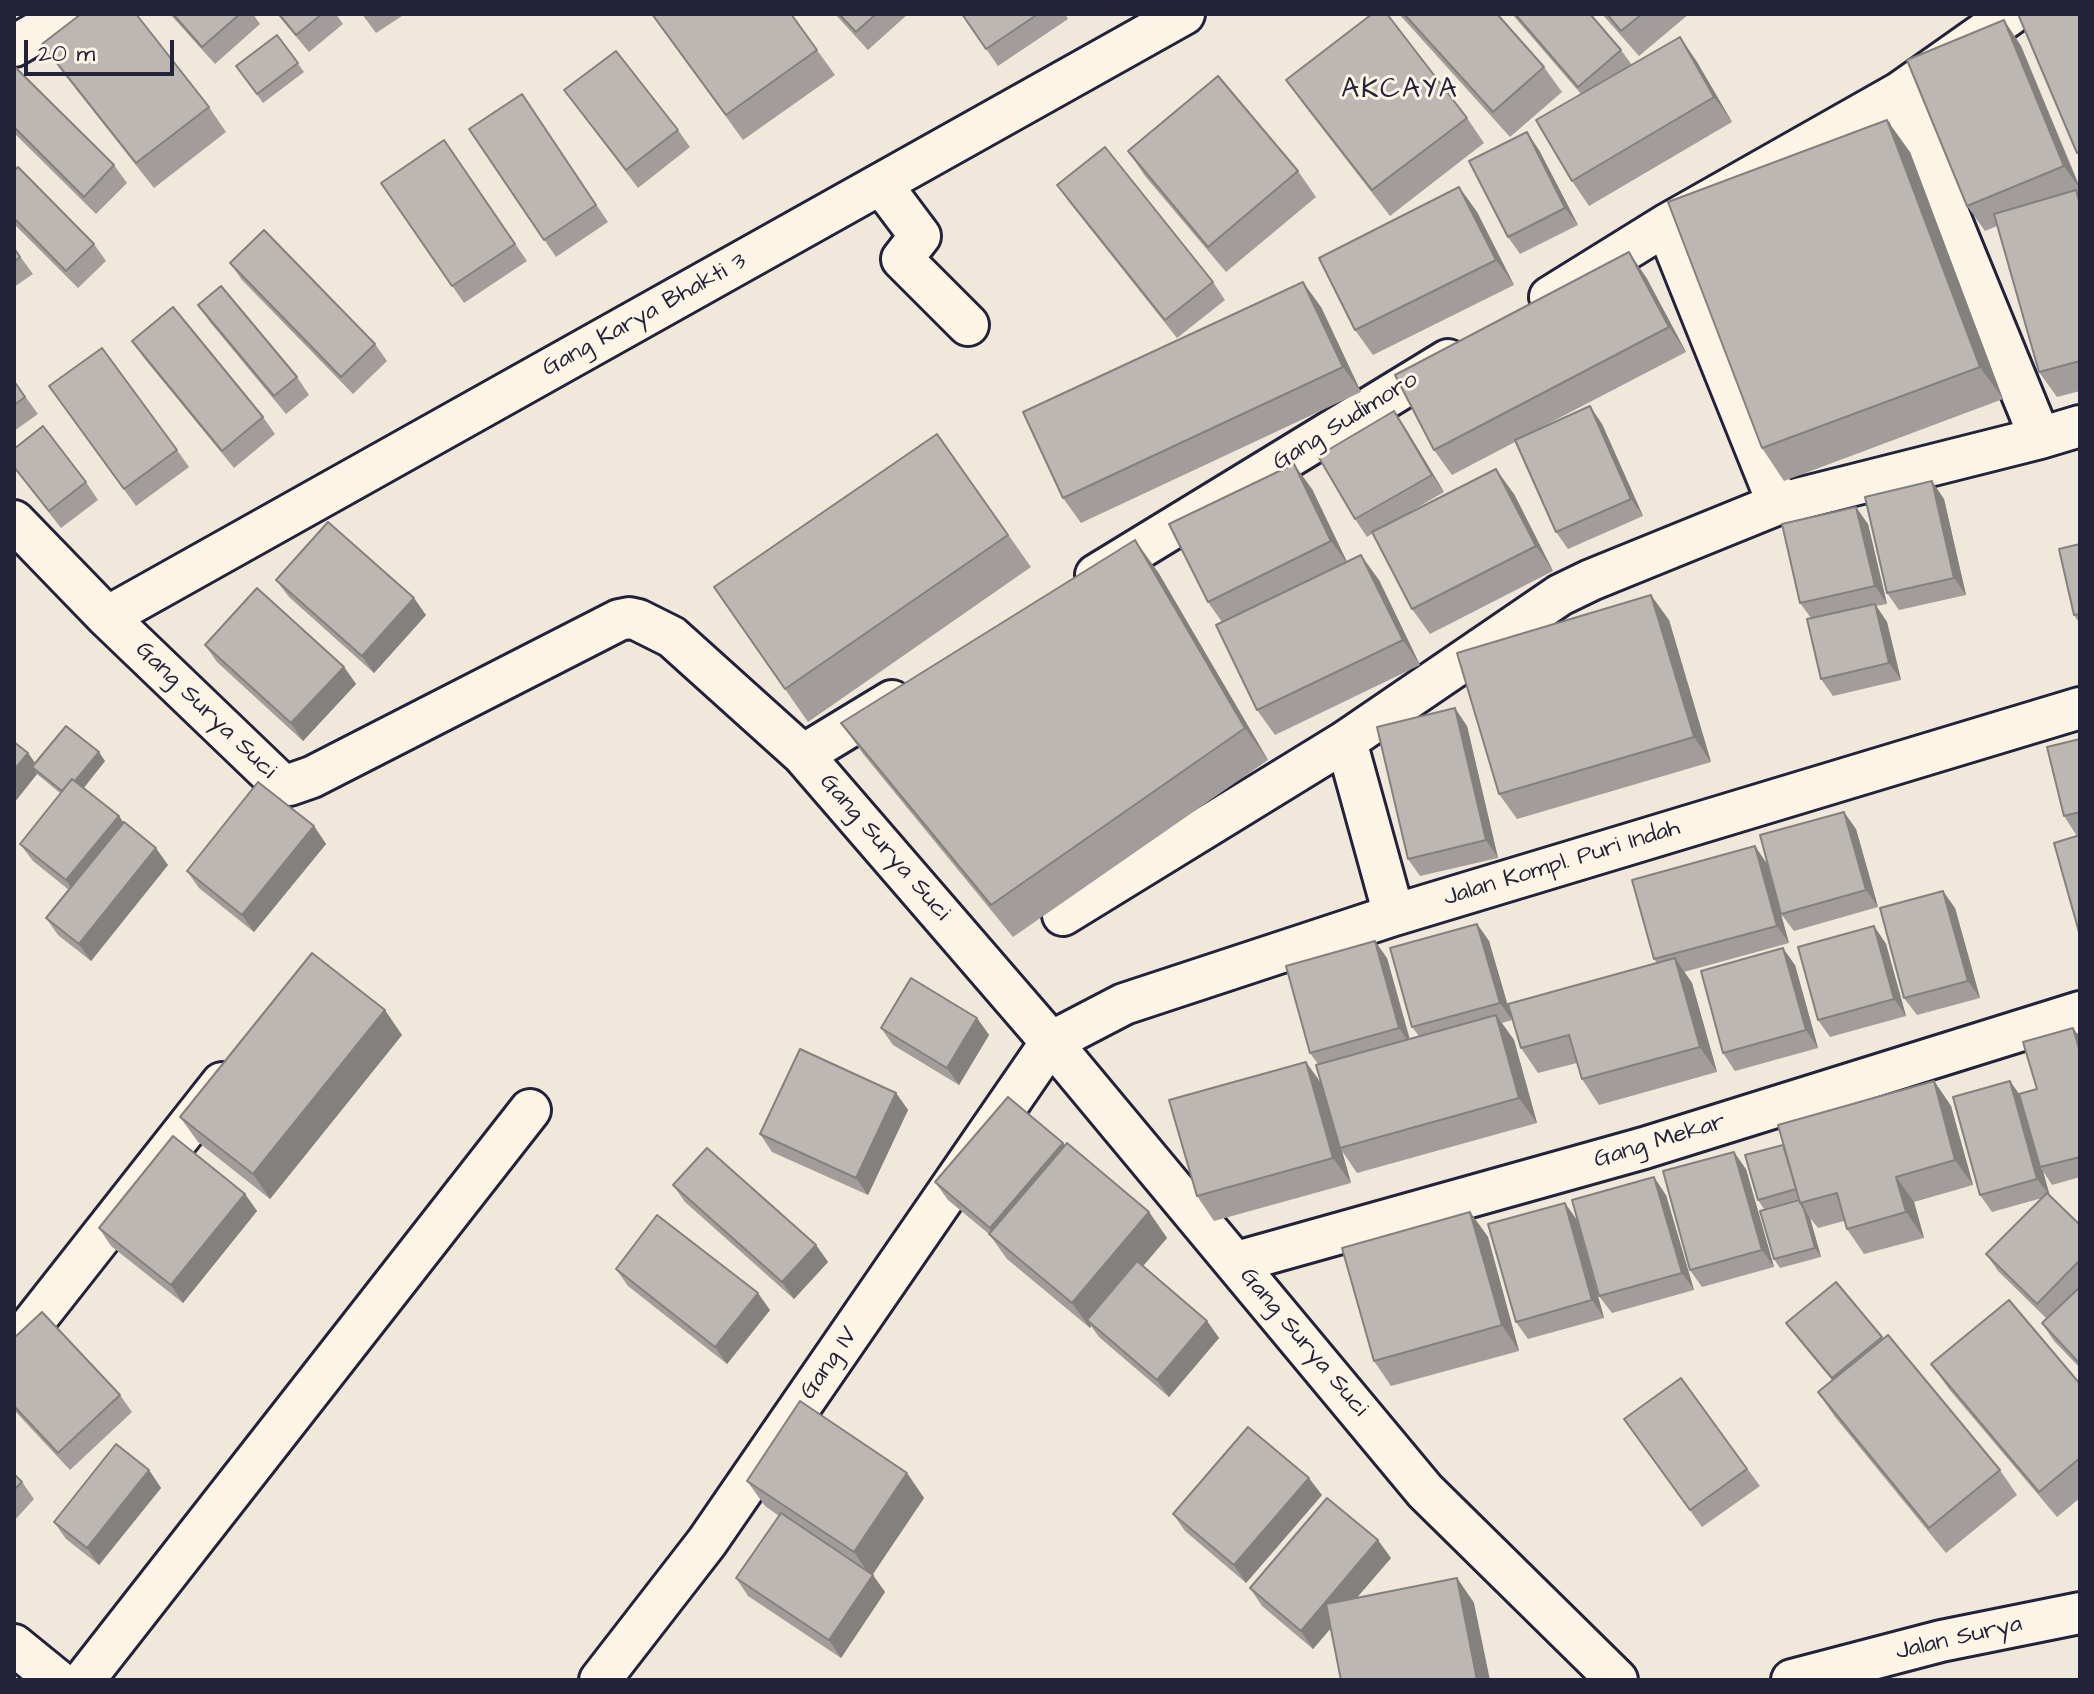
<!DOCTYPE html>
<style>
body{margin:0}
#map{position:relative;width:2094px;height:1694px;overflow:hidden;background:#efe8db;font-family:"Architects Daughter",sans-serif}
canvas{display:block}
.frame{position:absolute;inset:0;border:16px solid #22223b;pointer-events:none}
.scale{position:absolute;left:24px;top:40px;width:150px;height:36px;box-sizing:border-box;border:4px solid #22223b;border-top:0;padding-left:10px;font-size:24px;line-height:28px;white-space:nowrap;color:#22223b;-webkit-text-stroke:6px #fcf5e5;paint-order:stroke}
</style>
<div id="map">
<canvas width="2094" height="1694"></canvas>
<div class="frame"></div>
<div class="scale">20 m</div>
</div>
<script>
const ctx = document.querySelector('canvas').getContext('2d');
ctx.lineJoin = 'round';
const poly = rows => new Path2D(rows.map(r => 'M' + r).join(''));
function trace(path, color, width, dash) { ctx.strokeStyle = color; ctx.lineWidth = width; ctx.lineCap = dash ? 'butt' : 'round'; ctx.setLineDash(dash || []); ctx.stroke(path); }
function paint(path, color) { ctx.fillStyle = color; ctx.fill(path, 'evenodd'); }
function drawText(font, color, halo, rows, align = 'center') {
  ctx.font = font + ' "Architects Daughter",sans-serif'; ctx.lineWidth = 6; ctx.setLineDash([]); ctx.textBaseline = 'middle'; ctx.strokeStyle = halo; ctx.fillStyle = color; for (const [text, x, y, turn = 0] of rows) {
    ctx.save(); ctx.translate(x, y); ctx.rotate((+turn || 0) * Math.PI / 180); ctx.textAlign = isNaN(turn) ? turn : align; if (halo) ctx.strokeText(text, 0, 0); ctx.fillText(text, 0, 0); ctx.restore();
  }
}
const minor = poly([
 [14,46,69,14],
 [1899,93,2040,438],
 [881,184,920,236,902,259,968,325],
 [1666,225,1778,504],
 [1550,297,1666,225,1899,93,2011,14],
 [14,521,107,617,280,783,289,785,312,777,619,620,629,618,638,620,672,637,803,755,1051,1042,1425,1491,1617,1680],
 [1096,575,1448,360],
 [107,617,1184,14],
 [1346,741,1394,915],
 [803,755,892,701],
 [1063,915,1346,741,1560,595,1591,580,1778,504,2040,438,2080,426],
 [1237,1262,1644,1148,2080,1012],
 [14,1347,222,1083],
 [14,1645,57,1680],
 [84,1680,530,1110],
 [600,1680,707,1542,1051,1042,1124,1004,1394,915,2080,708],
 [1792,1680,1941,1641,2080,1613]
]);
trace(minor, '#22223b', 46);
trace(minor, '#fcf5e5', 40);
paint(poly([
 [170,14,253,14,260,24,215,64],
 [277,14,336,14,343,24,309,52],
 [362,14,405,14,376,33],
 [651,14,791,14,835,75,743,140],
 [835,14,908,14,868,50],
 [962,14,1065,14,1068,19,998,66],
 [1399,14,1497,14,1544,67,1562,92,1510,137],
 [1512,14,1590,14,1621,50,1632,65,1680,37,1697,62,1732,122,1589,206,1572,181,1581,94],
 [1602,14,1689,14,1639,56],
 [2004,20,2021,46,2080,187,2080,192,2078,193,2080,196,2080,391,2057,397,2039,372,1997,226,1985,231,1967,206],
 [277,35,304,72,263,103,236,66],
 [42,44,209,107,226,132,154,188,60,69],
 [14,70,114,165,127,183,96,214,14,133],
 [1286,80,1467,118,1484,143,1390,216,1304,105],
 [564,90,678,130,690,147,638,188],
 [522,94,608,222,556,257,469,129],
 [444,140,527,261,464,303,381,183],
 [1539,150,1578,225,1520,254,1508,237],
 [1128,151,1298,171,1316,197,1226,272,1145,176],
 [1910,152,2003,399,1784,481,1762,448],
 [14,171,94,244,106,261,78,288,14,224],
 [1057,185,1213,282,1225,300,1177,338,1069,202],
 [1459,187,1477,212,1514,285,1373,355,1355,330],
 [14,248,33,274,14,287],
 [230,263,375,344,387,361,353,394,242,280],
 [1646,277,1686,352,1538,429,1602,424,1643,516,1568,549,1556,532,1515,442,1452,475,1434,450],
 [198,305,297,377,309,395,286,414,210,322],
 [1321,307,1361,392,1081,523,1063,498],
 [132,341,263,417,275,434,234,468,144,358],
 [14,381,38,414,14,431],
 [49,386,177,450,189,467,136,506],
 [1406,429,1444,492,1396,520,1514,494,1553,571,1430,634,1412,609,1373,533,1367,537,1355,519],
 [937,434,1031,567,808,722,714,587],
 [14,449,86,482,98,500,61,528,14,468],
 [1312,489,1347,562,1379,580,1420,665,1275,735,1257,710,1222,622,1208,602],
 [1944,499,1966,595,1899,610,1887,593],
 [1868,524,1887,604,1876,606,1887,622,1901,680,1833,696,1821,679,1811,618,1800,603],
 [2080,544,2080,624,2074,615],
 [1158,572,1268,760,1013,937,864,755,841,723],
 [276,580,426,615,374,673,289,597],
 [1669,620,1711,762,1517,819,1499,794],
 [205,645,344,667,356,684,303,741,217,662],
 [1467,726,1498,858,1420,876,1408,859],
 [2080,739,2080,933,2054,843,2077,836,2064,816],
 [28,753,35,763,105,761,84,788,119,816,123,823,168,865,91,961,58,935,46,918,69,890,33,861,20,844,60,793,37,774,14,803],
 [314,826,326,844,254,932,199,888,187,871],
 [1856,829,1878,907,1794,931,1781,914],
 [1755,846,1767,864,1789,943,1684,972,1692,983,1717,1072,1599,1105,1582,1079,1577,1063,1538,1073,1521,1048,1657,963,1654,959],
 [1955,908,1980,998,1917,1015,1904,998],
 [1477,924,1489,941,1512,1020,1502,1023,1514,1040,1537,1123,1357,1173,1342,1151,1351,1183,1214,1221,1197,1196,1322,1084,1318,1064,1310,1053,1387,958,1410,1039,1419,1036,1412,1027],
 [1874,926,1886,944,1906,1016,1830,1037,1818,1020],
 [1795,965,1818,1048,1735,1071,1723,1053],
 [977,1018,989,1035,959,1085,893,1045,881,1028],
 [2073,1028,2080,1038,2080,1177,2052,1185,2043,1171,2049,1195,2080,1225,2080,1368,2054,1341,2042,1323,2047,1319,1998,1271,1986,1254,2042,1198,1992,1212,1980,1195,2019,1094,2037,1089],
 [402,1035,270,1199,198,1142,180,1117],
 [1934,1081,1951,1106,1973,1185,1914,1202,1924,1238,1864,1254,1847,1229,1844,1221,1818,1228,1810,1218,1821,1257,1780,1268,1774,1259,1799,1199,1764,1209,1758,1200,1783,1145],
 [896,1093,908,1110,868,1195,772,1152,760,1134],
 [1064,1146,1149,1212,1167,1238,1142,1266,1207,1321,1219,1338,1169,1397,1099,1337,1091,1326,1090,1328,1007,1259,989,1234,948,1200,935,1182],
 [1746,1169,1774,1267,1702,1287,1690,1270],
 [673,1185,816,1245,828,1262,794,1299,685,1202],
 [245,1194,257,1211,183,1303,111,1246,99,1228],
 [1666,1195,1694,1290,1612,1313,1599,1296],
 [1470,1212,1488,1237,1519,1351,1391,1386,1374,1361],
 [1577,1220,1604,1318,1528,1339,1516,1322],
 [616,1269,770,1310,727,1364,628,1286],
 [1836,1282,1883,1339,2000,1470,2017,1495,1946,1553,1835,1417,1818,1392,1832,1380,1799,1340,1786,1323],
 [14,1338,120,1395,132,1412,70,1470,14,1410],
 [1931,1364,2080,1384,2080,1498,2057,1517,1949,1389],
 [1681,1378,1760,1486,1702,1527,1624,1419],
 [149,1470,161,1488,99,1565,66,1539,54,1522],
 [907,1473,924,1498,872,1575,885,1592,841,1658,748,1596,736,1578,779,1516,765,1506,747,1481],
 [14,1474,22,1482,34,1499,14,1521],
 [1322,1495,1246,1583,1185,1531,1173,1514],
 [1391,1558,1356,1598,1457,1578,1474,1603,1331,1628,1313,1649,1262,1606,1250,1588]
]), '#a29d9a');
paint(poly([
 [2004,20,2021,46,2080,189,2064,166],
 [1680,37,1697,62,1732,122,1714,97],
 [1887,120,1910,152,2003,399,1980,367],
 [1527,132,1539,150,1578,225,1565,208],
 [1459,187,1477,212,1514,285,1496,260],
 [1629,252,1646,277,1686,352,1669,327],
 [1303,282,1321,307,1361,392,1343,367],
 [1590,406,1602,424,1643,516,1631,499],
 [1394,411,1406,429,1444,492,1432,475],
 [1294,464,1312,489,1349,566,1331,541],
 [1496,469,1514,494,1553,571,1536,546],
 [1932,481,1944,499,1966,595,1954,578],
 [1856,507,1868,524,1887,604,1875,586],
 [1135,540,1158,572,1268,760,1245,728],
 [1361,555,1379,580,1420,665,1403,640],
 [1651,595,1669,620,1711,762,1694,737],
 [414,598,426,615,374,673,362,656],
 [1875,604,1887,622,1901,680,1889,663],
 [344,667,356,684,303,741,291,723],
 [1455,708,1467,726,1498,858,1486,840],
 [99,752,105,761,72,802,66,794],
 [28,753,40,770,32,767,37,774,14,803,14,770],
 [1844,812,1856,829,1878,907,1866,890],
 [119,816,131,833,78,897,66,880],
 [314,826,326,844,254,932,242,915],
 [1755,846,1767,864,1789,943,1777,926],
 [156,848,168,865,91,961,79,944],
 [1943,891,1955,908,1980,998,1968,981],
 [1477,924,1489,941,1512,1020,1500,1003],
 [1874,926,1886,944,1906,1016,1894,999],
 [1375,941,1387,958,1411,1045,1399,1028],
 [1783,948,1795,965,1818,1048,1806,1030],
 [1675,958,1692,983,1717,1072,1700,1047],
 [385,1010,402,1035,270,1199,253,1174],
 [1496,1015,1514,1040,1537,1123,1519,1098],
 [977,1018,989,1035,959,1085,947,1068],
 [2073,1028,2080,1038,2080,1052],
 [1306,1062,1324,1087,1340,1148,1342,1151,1351,1183,1333,1158],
 [1934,1081,1951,1106,1973,1185,1955,1160],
 [2010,1081,2022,1098,2040,1167,2043,1171,2050,1196,2037,1179],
 [896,1093,908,1110,868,1195,856,1178],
 [1063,1143,1075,1161,1002,1245,990,1228],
 [1734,1152,1746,1169,1774,1267,1762,1250],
 [1654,1177,1666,1195,1694,1290,1682,1273],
 [1896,1177,1914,1202,1924,1238,1906,1212],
 [245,1194,257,1211,183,1303,171,1285],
 [1565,1203,1577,1220,1604,1318,1592,1300],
 [1804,1209,1810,1218,1821,1257,1815,1248],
 [1149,1212,1167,1238,1093,1325,1087,1320,1091,1326,1090,1328,1072,1303],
 [1470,1212,1488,1237,1519,1351,1502,1325],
 [816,1245,828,1262,794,1299,782,1282],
 [758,1293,770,1310,727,1364,715,1347],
 [1207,1321,1219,1338,1169,1397,1157,1380],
 [149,1470,161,1488,99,1565,87,1548],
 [907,1473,924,1498,871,1577,854,1552],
 [1309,1478,1322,1495,1246,1583,1234,1565],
 [1378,1540,1391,1558,1313,1649,1301,1631],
 [873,1575,885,1592,841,1658,829,1640],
 [1457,1578,1474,1603,1490,1680,1477,1680]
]), '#84807d');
const building = poly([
 [81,14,136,14,209,107,136,163,42,44,81,14],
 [173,14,240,14,202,47,173,14],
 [279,14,322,14,296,35,279,14],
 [652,14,791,14,817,50,726,115,652,14],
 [839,14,876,14,856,32,839,14],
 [962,14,1038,14,986,49,962,14],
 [1372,14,1387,14,1467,118,1372,190,1286,80,1372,14],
 [1404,14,1497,14,1544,67,1493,112,1404,14],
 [1515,14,1590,14,1621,50,1578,87,1515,14],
 [1607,14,1642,14,1621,31,1607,14],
 [2018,14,2080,14,2080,152,2077,153,2018,14],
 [2004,20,2064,166,1967,206,1907,60,2004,20],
 [277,35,298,63,257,94,236,66,277,35],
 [1680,37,1714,97,1572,181,1536,120,1680,37],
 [616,51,678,130,626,170,564,90,616,51],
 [16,68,114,165,84,197,14,127,14,70,16,68],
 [1218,76,1298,171,1208,247,1128,151,1218,76],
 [522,94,596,205,544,240,469,129,522,94],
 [1887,120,1980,367,1762,448,1668,202,1887,120],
 [1527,132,1565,208,1508,237,1469,161,1527,132],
 [444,140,515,244,452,286,381,183,444,140],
 [1105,147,1213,282,1165,320,1057,185,1105,147],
 [18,167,94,244,66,271,14,218,14,171,18,167],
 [1459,187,1496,260,1355,330,1319,258,1459,187],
 [2076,190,2080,204,2080,361,2039,372,1994,214,2076,190],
 [264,230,375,344,341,377,230,263,264,230],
 [14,248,20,257,14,262,14,248],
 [1629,252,1669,327,1434,450,1395,375,1629,252],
 [1303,282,1343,367,1063,498,1023,412,1303,282],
 [221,286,297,377,274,396,198,305,221,286],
 [173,307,263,417,222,451,132,341,173,307],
 [102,348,177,450,124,489,49,386,102,348],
 [14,381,25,397,14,405,14,381],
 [1590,406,1631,499,1556,532,1515,440,1590,406],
 [1394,411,1432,475,1355,519,1318,456,1394,411],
 [43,426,86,482,49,511,14,467,14,449,43,426],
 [937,434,1008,535,785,689,714,587,937,434],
 [1294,464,1331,541,1208,602,1169,524,1294,464],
 [1496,469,1536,546,1412,609,1372,532,1496,469],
 [1932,481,1954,578,1887,593,1865,497,1932,481],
 [1856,507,1875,586,1800,603,1782,524,1856,507],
 [328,522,414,598,362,656,276,580,328,522],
 [1135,540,1245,728,991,905,841,723,1135,540],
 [2080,544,2080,614,2074,615,2059,549,2080,544],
 [1361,555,1403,640,1257,710,1216,625,1361,555],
 [257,588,344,667,291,723,205,645,257,588],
 [1651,595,1694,737,1499,794,1457,653,1651,595],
 [1875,604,1889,663,1821,679,1807,619,1875,604],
 [1455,708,1486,840,1408,859,1377,727,1455,708],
 [66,726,99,752,75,781,72,779,62,791,32,767,66,726],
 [2080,739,2080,812,2064,816,2047,747,2080,739],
 [14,742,28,753,14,770,14,742],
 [72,779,119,816,66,880,20,844,72,779],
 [258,782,314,826,242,915,187,871,258,782],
 [1844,812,1866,890,1781,914,1760,835,1844,812],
 [124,822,156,848,79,944,46,918,124,822],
 [2080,835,2080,932,2079,932,2054,843,2080,835],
 [1755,846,1777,926,1654,959,1632,880,1755,846],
 [1943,891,1968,981,1904,998,1880,908,1943,891],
 [1477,924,1500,1003,1412,1027,1390,948,1477,924],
 [1874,926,1894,999,1818,1020,1798,947,1874,926],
 [1375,941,1399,1028,1310,1053,1286,966,1375,941],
 [1783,948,1806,1030,1723,1053,1701,971,1783,948],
 [312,953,385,1010,253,1174,180,1117,312,953],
 [1675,958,1700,1047,1582,1079,1569,1035,1521,1048,1508,1004,1675,958],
 [911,978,977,1018,947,1068,881,1028,911,978],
 [1496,1015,1519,1098,1340,1148,1316,1065,1496,1015],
 [2073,1028,2080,1052,2080,1157,2040,1167,2019,1094,2037,1089,2023,1042,2073,1028],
 [800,1049,896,1093,856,1178,760,1134,800,1049],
 [1306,1062,1333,1158,1197,1196,1169,1100,1306,1062],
 [1934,1081,1955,1160,1896,1177,1906,1212,1847,1229,1837,1193,1800,1203,1778,1125,1934,1081],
 [2010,1081,2037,1179,1980,1195,1953,1097,2010,1081],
 [1008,1097,1063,1143,990,1228,935,1182,1008,1097],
 [173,1136,245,1194,171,1285,99,1228,173,1136],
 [1067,1143,1149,1212,1072,1303,989,1234,1067,1143],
 [1783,1145,1796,1189,1758,1200,1745,1155,1783,1145],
 [707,1148,816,1245,782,1282,673,1185,707,1148],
 [1734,1152,1762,1250,1690,1270,1663,1171,1734,1152],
 [1654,1177,1682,1273,1599,1296,1572,1200,1654,1177],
 [2047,1193,2080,1225,2080,1260,2037,1304,1986,1254,2047,1193],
 [1799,1200,1804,1209,1815,1248,1774,1259,1760,1211,1799,1200],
 [1565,1203,1592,1300,1516,1322,1488,1224,1565,1203],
 [1470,1212,1502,1325,1374,1361,1342,1248,1470,1212],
 [657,1215,758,1293,715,1347,616,1269,657,1215],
 [1137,1261,1207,1321,1157,1380,1087,1320,1137,1261],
 [1836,1282,1882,1337,1832,1378,1786,1323,1836,1282],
 [2080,1287,2080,1364,2042,1323,2080,1287],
 [2009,1300,2080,1384,2080,1458,2039,1492,1931,1364,2009,1300],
 [42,1312,120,1395,58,1453,14,1406,14,1338,42,1312],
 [1888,1335,2000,1470,1929,1528,1818,1392,1888,1335],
 [1681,1378,1747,1469,1690,1510,1624,1419,1681,1378],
 [800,1401,907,1473,854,1552,747,1481,800,1401],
 [1248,1427,1309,1478,1234,1565,1173,1514,1248,1427],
 [116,1444,149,1470,87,1548,54,1522,116,1444],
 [14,1474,22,1482,14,1490,14,1474],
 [1327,1498,1378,1540,1301,1631,1250,1588,1327,1498],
 [781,1513,873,1575,829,1640,736,1578,781,1513],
 [1457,1578,1477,1680,1341,1680,1326,1604,1457,1578]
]);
paint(building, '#bcb7b3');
trace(building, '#84807d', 2);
drawText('24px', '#22223b', '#fcf5e5', [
 ["Gang Karya Bhakti 3",645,316,-29],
 ["Gang Sudimoro",1346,422,-32],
 ["Gang Surya Suci",205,711,44],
 ["Gang Surya Suci",884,848,49],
 ["Jalan Kompl. Puri Indah",1562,864,-17],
 ["Gang Mekar",1660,1142,-17],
 ["Gang Surya Suci",1303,1343,50],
 ["Gang IV",830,1364,-55],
 ["Jalan Surya",1959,1639,-13]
]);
ctx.letterSpacing = '2px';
drawText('28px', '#22223b', '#fcf5e5', [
 ["AKCAYA",1400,91]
]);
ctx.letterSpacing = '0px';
</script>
